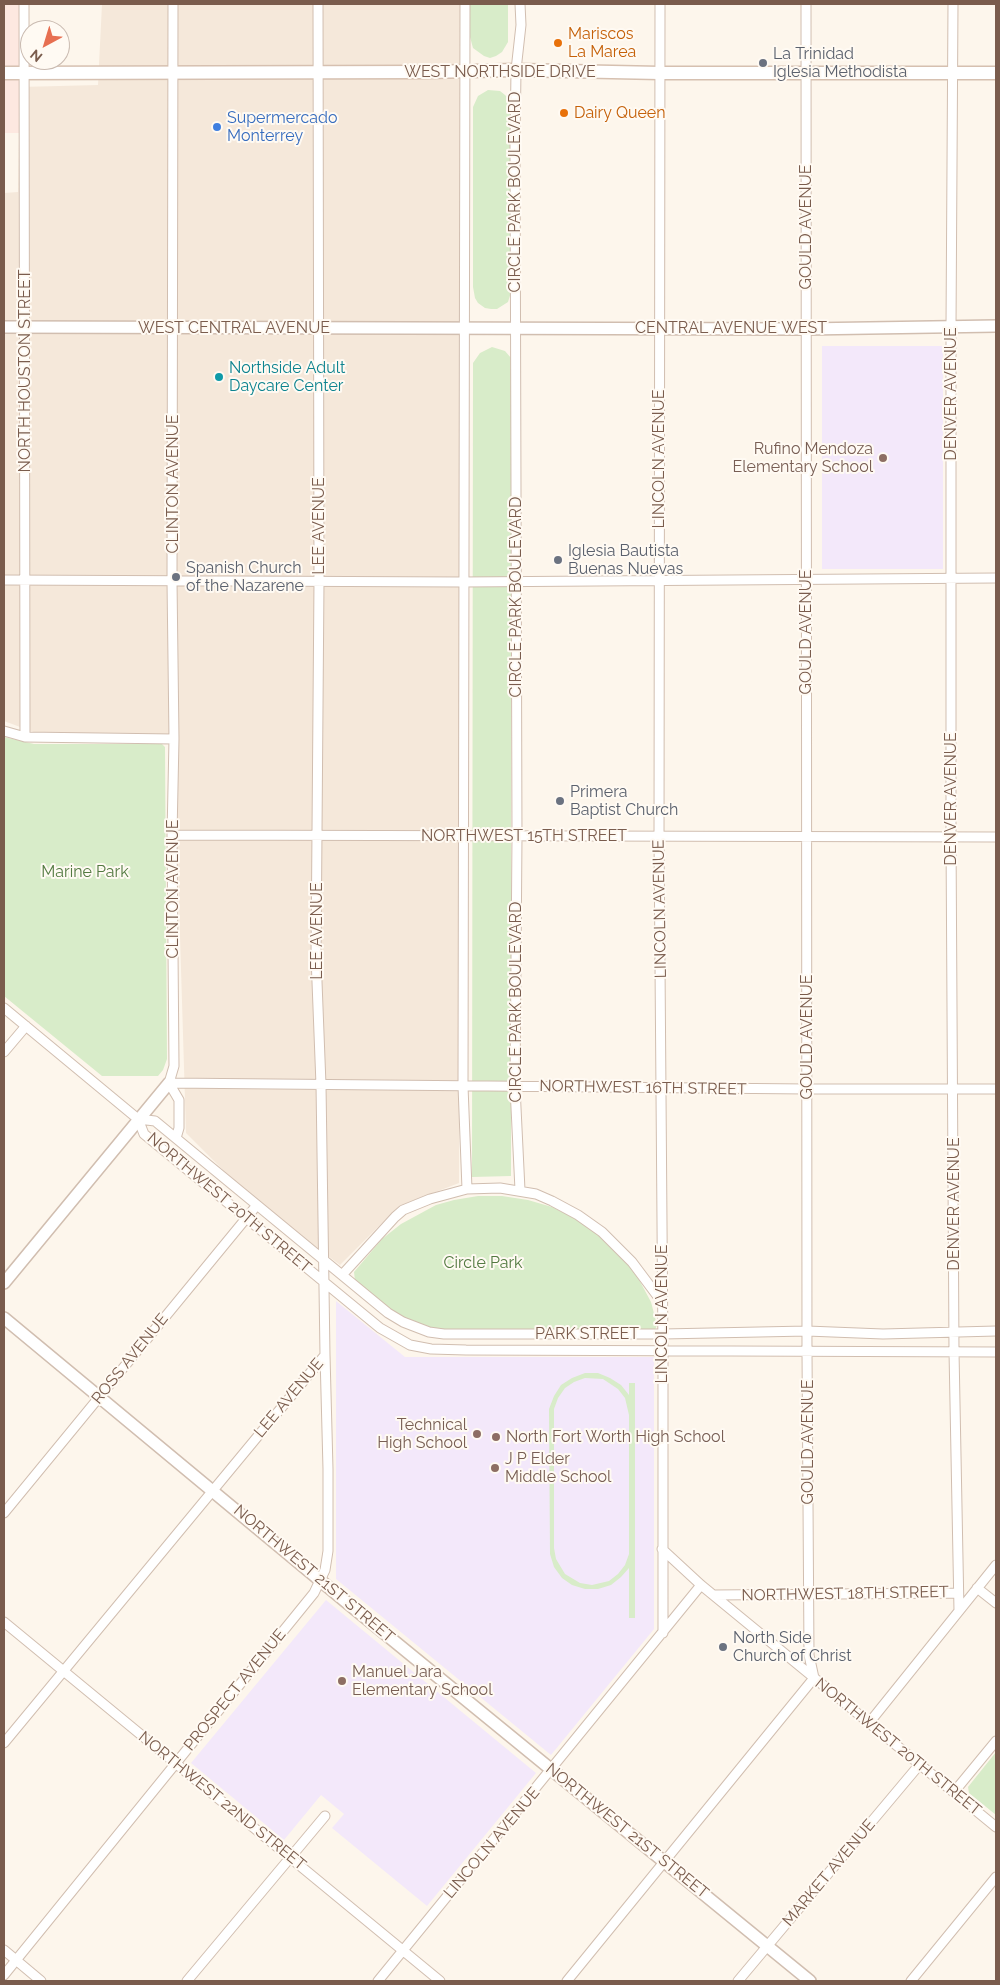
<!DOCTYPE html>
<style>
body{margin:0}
#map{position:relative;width:1000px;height:1985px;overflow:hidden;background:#fdf6ec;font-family:Raleway,sans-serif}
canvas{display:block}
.frame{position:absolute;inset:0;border:5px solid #7a5c4d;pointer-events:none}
.north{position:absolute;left:20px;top:20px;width:50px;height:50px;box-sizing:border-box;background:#fffaf3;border:1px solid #cabbb1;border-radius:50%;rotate:219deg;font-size:14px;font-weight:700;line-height:20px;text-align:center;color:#7a5c4d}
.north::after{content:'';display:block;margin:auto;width:18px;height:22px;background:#e76f51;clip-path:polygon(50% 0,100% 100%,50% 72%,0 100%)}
</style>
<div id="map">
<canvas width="1000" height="1985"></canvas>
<div class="frame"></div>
<div class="north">N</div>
</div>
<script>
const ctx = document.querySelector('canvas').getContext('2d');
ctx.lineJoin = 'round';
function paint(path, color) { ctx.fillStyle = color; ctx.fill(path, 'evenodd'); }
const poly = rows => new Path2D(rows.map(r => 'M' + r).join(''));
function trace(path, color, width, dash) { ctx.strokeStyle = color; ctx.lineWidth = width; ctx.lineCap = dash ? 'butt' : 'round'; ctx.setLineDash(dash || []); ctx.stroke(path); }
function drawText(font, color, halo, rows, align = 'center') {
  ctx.font = font + ' Raleway,sans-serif'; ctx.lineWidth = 4; ctx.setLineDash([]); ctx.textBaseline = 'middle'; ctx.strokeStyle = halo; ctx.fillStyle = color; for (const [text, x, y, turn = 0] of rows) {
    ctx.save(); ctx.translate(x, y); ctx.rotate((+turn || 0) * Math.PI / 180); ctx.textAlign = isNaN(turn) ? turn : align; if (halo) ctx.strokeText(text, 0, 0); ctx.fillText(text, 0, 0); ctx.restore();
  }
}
paint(poly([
 [102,4,460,4,459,1183,399,1206,340,1265,250,1197,186,1133,174,739,39,734,4,721,4,193,18,192,20,87,98,85]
]), '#f5e8da');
paint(poly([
 [4,4,19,4,20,133,4,133]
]), '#fde8e0');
paint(poly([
 [822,346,943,346,943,569,822,569],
 [336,1301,405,1357,654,1357,654,1629,551,1755,336,1579],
 [326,1600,536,1773,427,1906,332,1828,344,1814,321,1795,284,1840,191,1763]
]), '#f3e8fa');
paint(poly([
 [470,4,508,4,508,42,502,52,496,56,490,58,484,56,473,48,470,37],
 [488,90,500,91,505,95,509,99,511,107,513,286,508,302,497,309,491,309,485,308,478,303,475,298,473,287,473,107,478,96],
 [492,347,505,351,511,358,511,1176,472,1177,473,363,480,353],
 [4,737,34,744,162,744,165,747,167,1059,163,1070,158,1076,102,1076,4,996],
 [478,1196,502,1196,528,1200,552,1207,572,1217,589,1228,606,1241,636,1274,651,1302,657,1325,655,1330,443,1330,428,1328,395,1314,355,1281,354,1272,382,1239,401,1224,436,1205,454,1200],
 [585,1373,598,1373,610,1378,621,1385,629,1395,629,1383,635,1383,635,1618,629,1618,629,1568,621,1577,611,1585,598,1589,585,1589,572,1585,562,1578,554,1567,550,1554,549,1409,554,1396,561,1385,572,1378],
 [585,1378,603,1379,618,1389,625,1398,629,1415,629,1554,625,1565,618,1574,609,1581,592,1585,580,1583,565,1574,556,1559,554,1548,554,1409,558,1398,565,1388,574,1382],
 [996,1752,996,1815,969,1793,968,1787]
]), '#d8ecc9');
const minor = poly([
 [24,4,25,737],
 [465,4,463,1086,467,1189],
 [660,4,659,836,663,1351,663,1633],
 [953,4,951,326,951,837,954,1351,959,1611],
 [4,580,463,582,996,578],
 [4,731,25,737,174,739],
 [172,835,996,837],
 [4,1008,138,1119,144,1134,380,1328,410,1345,431,1349,466,1350,996,1352],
 [4,1052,26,1026],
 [169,1083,174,1066,172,835,174,739,172,581,173,4],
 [169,1083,807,1089,996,1089],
 [169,1083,179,1100,179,1128,176,1138],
 [138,1119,155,1121,388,1313,403,1322,429,1332,444,1334,663,1334,807,1331,883,1334,996,1331],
 [520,1190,515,1087,517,836,515,144,516,70,521,25,520,4],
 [342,1275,395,1217,403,1210,430,1199,467,1189,500,1188,536,1194,552,1201,578,1215,602,1232,632,1262,662,1302],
 [4,1513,257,1205],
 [662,1549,701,1585,996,1827],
 [977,1588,996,1603],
 [714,1595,958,1593],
 [4,1622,440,1981],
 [869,1723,996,1565],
 [4,1743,325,1355,321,1085,316,956,319,581,318,4],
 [954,1792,996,1741],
 [4,1950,41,1981],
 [4,1975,314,1593,325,1570,328,1551,328,1469,325,1355],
 [187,1981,325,1816],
 [378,1981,701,1585],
 [567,1981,814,1678,809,1655,807,1351,806,4],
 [738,1981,920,1764],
 [911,1981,996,1877]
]);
const tertiary = poly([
 [4,327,806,329,996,326],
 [4,1283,169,1083],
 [4,1318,345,1601,810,1981]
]);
const secondary = poly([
 [4,73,427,72,516,70,660,73,996,73]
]);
trace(minor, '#d1beb0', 11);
trace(tertiary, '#d1beb0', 14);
trace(secondary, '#d6c0b0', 15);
trace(minor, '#fff', 9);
trace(tertiary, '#fff', 11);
trace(secondary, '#fff', 12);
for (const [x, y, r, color] of [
 [558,43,5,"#e8710a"],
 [763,63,5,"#6b7280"],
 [564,113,5,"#e8710a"],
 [217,127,5,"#3f7fe0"],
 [219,377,5,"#0f9aa8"],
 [883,458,5,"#8d6e63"],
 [558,560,5,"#6b7280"],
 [176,577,5,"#6b7280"],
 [560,801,5,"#6b7280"],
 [477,1434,5,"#8d6e63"],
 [496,1437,5,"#8d6e63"],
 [495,1468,5,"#8d6e63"],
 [723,1647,5,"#6b7280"],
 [342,1681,5,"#8d6e63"]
]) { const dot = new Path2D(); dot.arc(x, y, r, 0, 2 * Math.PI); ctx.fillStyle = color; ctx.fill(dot); trace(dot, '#fffaf3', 2); }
drawText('16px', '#c56008', '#fffaf3', [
 ["Mariscos",568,34],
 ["La Marea",568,52],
 ["Dairy Queen",574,113]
], 'left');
drawText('16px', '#5b616d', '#fffaf3', [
 ["La Trinidad",773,54],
 ["Iglesia Methodista",773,72],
 ["Iglesia Bautista",568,551],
 ["Buenas Nuevas",568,569],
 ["Spanish Church",186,568],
 ["of the Nazarene",186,586],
 ["Primera",570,792],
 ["Baptist Church",570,810],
 ["North Side",733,1638],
 ["Church of Christ",733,1656]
], 'left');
drawText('16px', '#7a5c4d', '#fffaf3', [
 ["WEST NORTHSIDE DRIVE",500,72],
 ["CIRCLE PARK BOULEVARD",515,192,-90],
 ["GOULD AVENUE",806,227,-90],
 ["WEST CENTRAL AVENUE",234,328],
 ["CENTRAL AVENUE WEST",731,328],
 ["NORTH HOUSTON STREET",25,371,-90],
 ["DENVER AVENUE",951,394,-90],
 ["LINCOLN AVENUE",659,459,-90],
 ["CLINTON AVENUE",173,484,-90],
 ["LEE AVENUE",319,526,-90],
 ["CIRCLE PARK BOULEVARD",516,597,-90],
 ["GOULD AVENUE",806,632,-90],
 ["DENVER AVENUE",951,799,-90],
 ["NORTHWEST 15TH STREET",524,836],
 ["CLINTON AVENUE",173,889,-90],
 ["LINCOLN AVENUE",660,909,-91],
 ["LEE AVENUE",317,931,-90],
 ["CIRCLE PARK BOULEVARD",516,1002,-90],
 ["GOULD AVENUE",807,1037,-90],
 ["NORTHWEST 16TH STREET",643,1088,1],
 ["NORTHWEST 20TH STREET",229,1203,40],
 ["DENVER AVENUE",954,1204,-90],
 ["LINCOLN AVENUE",662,1314,-90],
 ["PARK STREET",587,1334],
 ["ROSS AVENUE",130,1359,-51],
 ["LEE AVENUE",289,1398,-50],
 ["GOULD AVENUE",808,1442,-90],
 ["NORTHWEST 21ST STREET",314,1574,40],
 ["NORTHWEST 18TH STREET",845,1594,-1],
 ["PROSPECT AVENUE",235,1690,-51],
 ["NORTHWEST 20TH STREET",898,1747,39],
 ["NORTHWEST 22ND STREET",222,1801,39],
 ["NORTHWEST 21ST STREET",627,1831,39],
 ["LINCOLN AVENUE",492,1843,-50],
 ["MARKET AVENUE",829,1873,-50]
]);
drawText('16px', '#366cbe', '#fffaf3', [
 ["Supermercado",227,118],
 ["Monterrey",227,136]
], 'left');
drawText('16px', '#0d838f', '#fffaf3', [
 ["Northside Adult",229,368],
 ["Daycare Center",229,386]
], 'left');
drawText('16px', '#785e54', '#fffaf3', [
 ["Rufino Mendoza",873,449,"right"],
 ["Elementary School",873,467,"right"],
 ["Technical",467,1425,"right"],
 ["High School",467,1443,"right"],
 ["North Fort Worth High School",506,1437],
 ["J P Elder",505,1459],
 ["Middle School",505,1477],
 ["Manuel Jara",352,1672],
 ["Elementary School",352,1690]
], 'left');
drawText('16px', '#537a41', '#fffaf3', [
 ["Marine Park",85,872],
 ["Circle Park",483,1263]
]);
</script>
